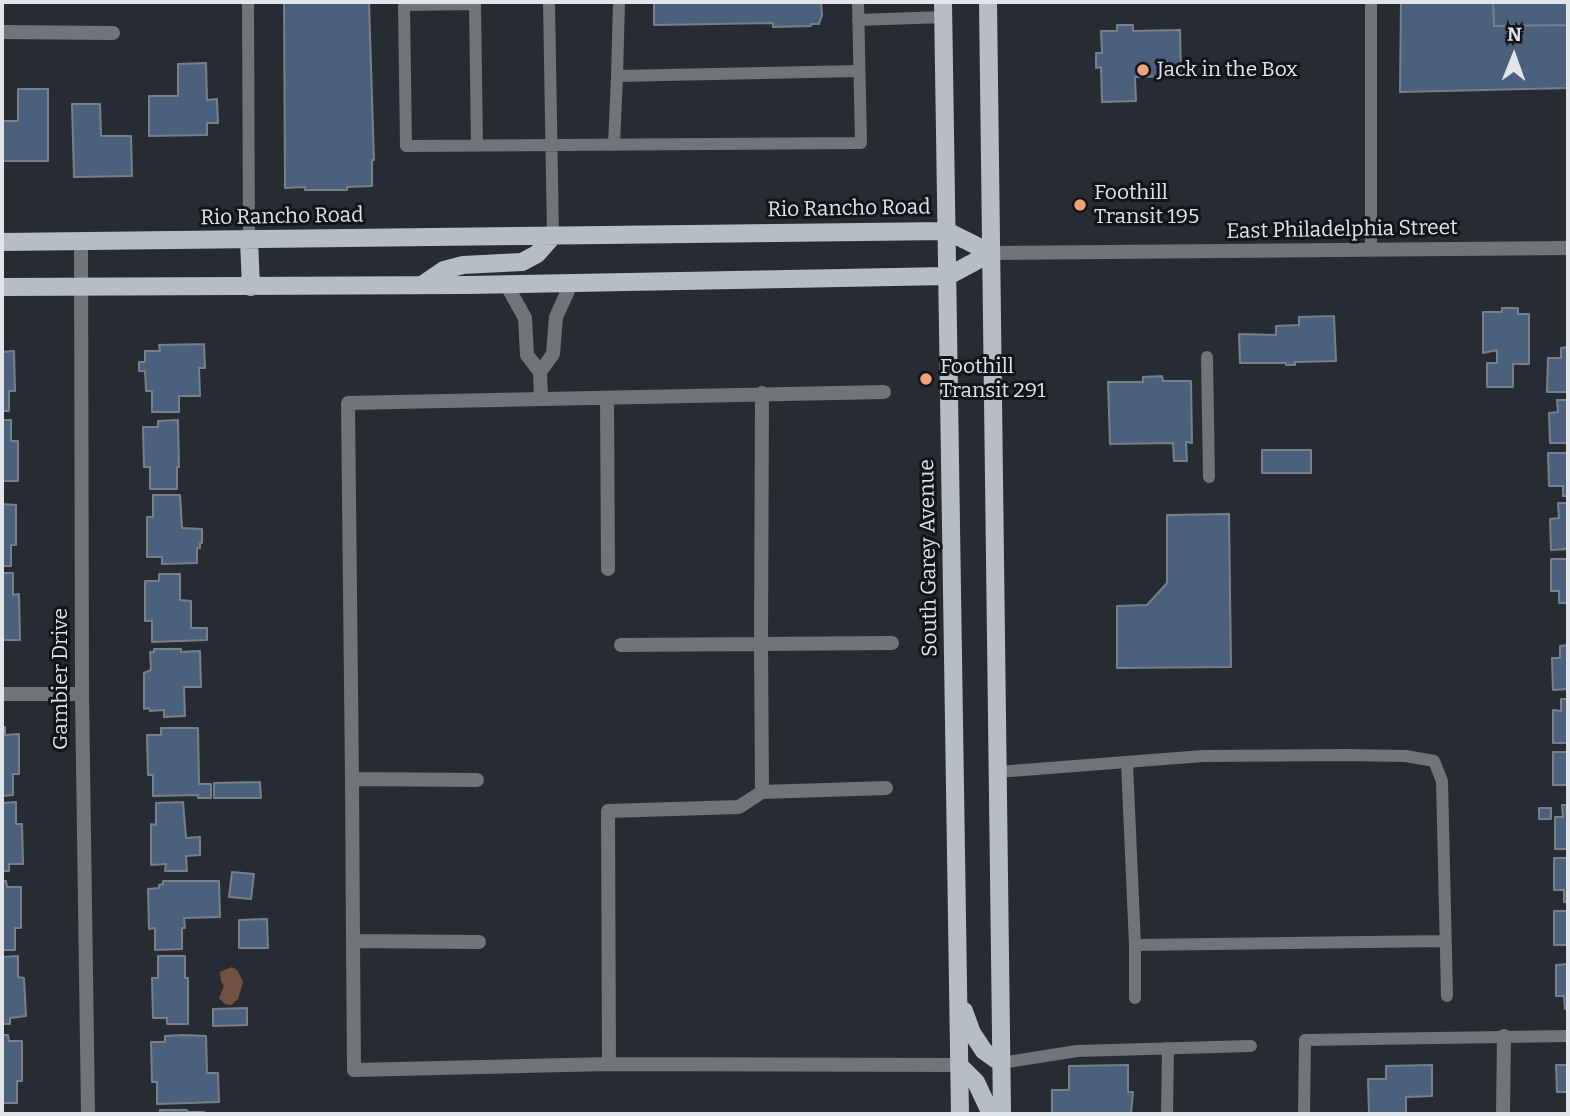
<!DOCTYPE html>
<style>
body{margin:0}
#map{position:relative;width:1570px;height:1116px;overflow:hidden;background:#272c33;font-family:Bitter,serif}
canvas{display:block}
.frame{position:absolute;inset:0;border:4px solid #e1e4e9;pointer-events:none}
.north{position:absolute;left:1479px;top:21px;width:70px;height:70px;-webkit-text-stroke:5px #121518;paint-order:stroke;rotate:1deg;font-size:19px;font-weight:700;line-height:28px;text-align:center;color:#e1e4e9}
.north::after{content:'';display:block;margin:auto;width:24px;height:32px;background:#e1e4e9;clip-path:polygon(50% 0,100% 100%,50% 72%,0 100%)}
</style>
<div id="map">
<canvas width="1570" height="1116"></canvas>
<div class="frame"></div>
<div class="north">N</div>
</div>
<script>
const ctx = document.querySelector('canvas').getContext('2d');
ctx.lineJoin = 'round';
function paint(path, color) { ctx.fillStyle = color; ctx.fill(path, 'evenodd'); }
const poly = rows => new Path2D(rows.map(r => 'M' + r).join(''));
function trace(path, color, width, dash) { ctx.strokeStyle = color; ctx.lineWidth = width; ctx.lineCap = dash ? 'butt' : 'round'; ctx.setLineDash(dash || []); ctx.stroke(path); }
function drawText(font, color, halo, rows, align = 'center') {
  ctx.font = font + ' Bitter,serif'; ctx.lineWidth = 6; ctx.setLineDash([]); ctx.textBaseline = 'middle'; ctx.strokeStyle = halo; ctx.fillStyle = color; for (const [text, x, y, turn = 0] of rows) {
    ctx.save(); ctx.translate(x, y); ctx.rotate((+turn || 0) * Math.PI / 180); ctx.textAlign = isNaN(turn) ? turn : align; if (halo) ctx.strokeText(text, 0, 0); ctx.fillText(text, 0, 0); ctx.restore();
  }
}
paint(poly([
 [232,967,238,971,243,982,238,999,231,1005,225,1004,219,998,224,986,221,981,220,972]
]), '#735140');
const building = poly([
 [284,2,369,2,374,160,372,160,372,186,347,187,347,190,305,190,305,187,285,188,284,2],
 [654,2,821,2,822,15,819,24,811,24,811,26,773,27,773,23,654,25,654,2],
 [1401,2,1493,2,1494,26,1568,25,1568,88,1400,92,1401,2],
 [1493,2,1568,2,1568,25,1494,26,1493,2],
 [1117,25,1133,25,1133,31,1180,30,1181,76,1135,77,1136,101,1102,102,1101,67,1096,68,1096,53,1102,53,1101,31,1117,31,1117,25],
 [206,63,207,100,217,99,218,123,207,123,207,135,149,136,149,96,178,96,178,64,206,63],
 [18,89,48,89,48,161,2,161,2,121,18,121,18,89],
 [72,104,100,104,101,136,131,136,132,176,74,177,72,104],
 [1502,308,1518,308,1518,314,1529,314,1529,364,1513,364,1513,387,1487,387,1487,363,1497,363,1497,350,1483,353,1483,312,1502,312,1502,308],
 [1334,316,1336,361,1295,362,1295,365,1286,365,1286,363,1240,363,1239,334,1276,335,1276,326,1299,325,1299,317,1334,316],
 [204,344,205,368,199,368,200,396,179,396,179,412,152,412,152,391,146,391,145,371,139,371,139,362,145,362,145,351,160,351,159,345,204,344],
 [1568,347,1568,392,1547,392,1548,358,1561,358,1561,348,1568,347],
 [14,351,15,391,9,391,9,411,2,411,2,352,14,351],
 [1162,376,1163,381,1191,381,1192,443,1186,442,1187,461,1174,461,1173,443,1110,444,1108,382,1143,382,1143,377,1162,376],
 [1557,400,1568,400,1568,443,1550,443,1549,413,1558,412,1557,400],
 [2,420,11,420,11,441,18,441,18,481,2,481,2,420],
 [178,420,179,467,177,467,177,489,150,489,150,467,144,467,143,427,158,427,158,421,178,420],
 [1262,450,1311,450,1311,473,1262,473,1262,450],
 [1548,453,1568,453,1568,496,1563,496,1563,486,1549,486,1548,453],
 [153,495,180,495,182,528,202,529,202,543,200,543,200,548,197,548,197,563,162,564,162,557,147,557,147,517,153,517,153,495],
 [1558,503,1568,503,1568,549,1551,550,1550,519,1559,518,1558,503],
 [2,504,16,505,16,545,11,545,11,566,2,566,2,504],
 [1229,514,1231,667,1117,668,1117,606,1147,605,1167,583,1167,515,1229,514],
 [1551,559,1568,559,1568,603,1559,603,1559,591,1551,591,1551,559],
 [2,573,13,573,13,595,19,594,20,640,2,640,2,573],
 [159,574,180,574,180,600,191,601,191,628,207,628,207,640,152,642,152,621,145,621,145,581,159,581,159,574],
 [1568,645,1568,689,1553,690,1552,658,1560,658,1560,646,1568,645],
 [154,649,181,649,181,652,200,651,201,687,184,687,185,716,164,717,164,710,150,711,149,708,144,709,144,673,151,670,150,652,154,652,154,649],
 [1561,699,1568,699,1568,743,1553,743,1553,710,1561,711,1561,699],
 [2,727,5,727,5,735,19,734,19,774,13,774,13,795,2,796,2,727],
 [161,728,198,728,199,784,211,784,211,798,198,798,198,795,153,796,153,775,148,775,147,735,161,735,161,728],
 [1553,752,1568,752,1568,795,1567,785,1553,785,1553,752],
 [260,782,261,798,214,798,214,783,260,782],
 [16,802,16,824,22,824,23,864,9,864,9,871,2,871,2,803,16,802],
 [183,802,186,838,200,837,200,855,186,856,187,871,165,871,166,864,151,865,151,824,156,825,156,803,183,802],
 [1562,805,1568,805,1568,849,1555,849,1555,817,1563,817,1562,805],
 [1539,808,1551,808,1551,819,1539,819,1539,808],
 [1554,858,1568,858,1568,902,1564,902,1564,890,1554,890,1554,858],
 [232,872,254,874,251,899,229,897,232,872],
 [2,881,6,881,7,887,21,887,21,928,15,928,15,950,2,950,2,881],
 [163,881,219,881,220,917,184,918,185,928,182,928,182,949,155,950,155,928,149,929,148,889,159,888,159,885,163,884,163,881],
 [1554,911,1568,911,1568,945,1554,945,1554,911],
 [267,919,268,948,239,948,239,920,267,919],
 [18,956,18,977,24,978,26,1016,10,1018,10,1024,2,1024,2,957,18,956],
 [158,956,185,956,185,978,188,978,188,1024,167,1024,167,1018,153,1018,152,978,158,978,158,956],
 [1568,964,1568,1009,1565,1009,1564,996,1556,996,1556,965,1568,964],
 [247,1008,247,1025,213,1026,213,1009,247,1008],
 [2,1035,8,1035,9,1041,22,1041,22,1081,17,1081,17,1103,2,1103,2,1035],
 [183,1035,206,1036,207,1073,218,1073,219,1102,157,1104,157,1082,152,1082,151,1042,165,1042,165,1036,183,1035],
 [1128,1065,1128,1092,1133,1092,1131,1114,1052,1114,1052,1090,1069,1090,1069,1066,1128,1065],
 [1432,1065,1432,1096,1406,1097,1406,1114,1369,1114,1368,1079,1386,1079,1386,1066,1432,1065],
 [1556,1065,1568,1065,1568,1092,1557,1092,1556,1065],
 [160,1110,187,1110,187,1112,204,1112,204,1114,160,1114,160,1110]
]);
paint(building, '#4a607c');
trace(building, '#797f88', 2);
trace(poly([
 [248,2,249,240],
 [475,2,475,4,404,5,406,146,861,143,858,2],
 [549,2,553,236],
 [1371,2,1371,250],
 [475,4,477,146],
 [858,20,944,17],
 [617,76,619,2],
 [614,145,617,76,859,71],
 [1207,357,1209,477],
 [1127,763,1135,945,1444,941],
 [998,772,1203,756,1346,755,1406,756,1434,761,1442,781,1447,996],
 [1135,945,1135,998],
 [1001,1063,1077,1051,1251,1046],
 [1167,1114,1168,1048],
 [1304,1114,1305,1040,1568,1036]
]), '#717478', 12);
trace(poly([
 [2,32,113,33],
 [81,243,82,694,88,1114],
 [506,284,525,318,527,355,540,372,541,399],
 [540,372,553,354,556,317,572,282],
 [607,399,608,569],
 [621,645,761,644,762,393],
 [2,694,82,694],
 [352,779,353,941,479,942],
 [477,780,352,779,348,403,884,392],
 [762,792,886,788],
 [353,941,354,1070,609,1064,608,811,739,807,762,792,761,644,892,643],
 [609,1064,959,1065],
 [1503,1114,1504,1036]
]), '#717478', 14);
trace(poly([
 [991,253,1568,248]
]), '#717478', 14);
trace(poly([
 [943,2,960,1114],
 [988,2,1002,1114],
 [249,240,251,287],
 [2,242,947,231,991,253],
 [422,285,444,270,463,265,522,262,537,254,553,236],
 [2,287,467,285,948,276,991,253],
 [964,1011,972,1033,984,1051,1001,1063],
 [959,1065,976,1082,991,1114]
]), '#b7bdc4', 18);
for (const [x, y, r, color] of [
 [1143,70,7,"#f0a27a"],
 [1080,205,7,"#f0a27a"],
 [926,379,7,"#f0a27a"]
]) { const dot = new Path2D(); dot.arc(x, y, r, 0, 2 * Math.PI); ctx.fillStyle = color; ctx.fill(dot); trace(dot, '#121518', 2.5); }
drawText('21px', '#e1e4e9', '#121518', [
 ["Jack in the Box",1157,70],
 ["Foothill",1094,193],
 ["Transit 195",1094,217],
 ["Foothill",940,367],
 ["Transit 291",940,391]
], 'left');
drawText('21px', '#e1e4e9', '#121518', [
 ["Rio Rancho Road",849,209,-1],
 ["Rio Rancho Road",282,217,-1],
 ["East Philadelphia Street",1342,230,-1],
 ["South Garey Avenue",929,558,-91],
 ["Gambier Drive",61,679,-90]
]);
</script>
